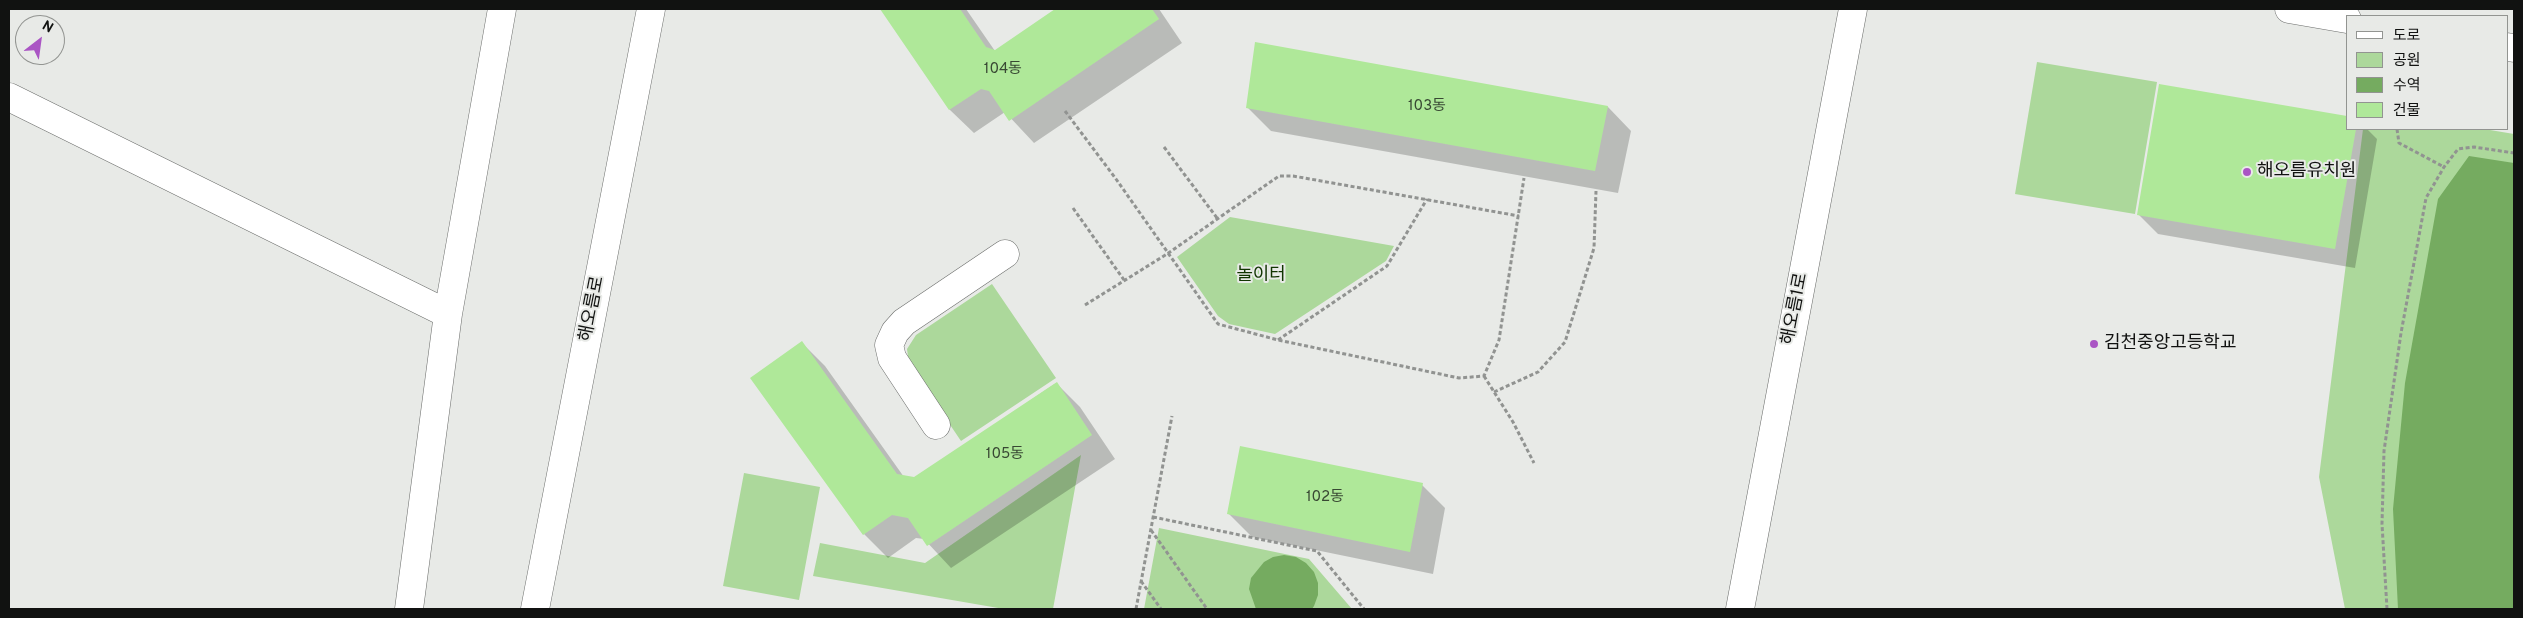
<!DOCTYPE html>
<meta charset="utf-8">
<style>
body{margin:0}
#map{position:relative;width:2523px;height:618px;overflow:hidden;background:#e8eae7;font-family:Overpass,"Noto Sans KR",sans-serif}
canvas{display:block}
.frame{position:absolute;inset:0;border:10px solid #111211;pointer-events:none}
.legend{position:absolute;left:2346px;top:15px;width:162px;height:115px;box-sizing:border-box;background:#e8eae7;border:1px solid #929491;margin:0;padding:6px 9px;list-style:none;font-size:15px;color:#111211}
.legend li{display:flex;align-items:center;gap:10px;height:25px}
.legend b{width:25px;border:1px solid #929491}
.north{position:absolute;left:15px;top:15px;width:50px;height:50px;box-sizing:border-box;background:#e8eae7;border:1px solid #929491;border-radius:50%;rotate:30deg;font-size:14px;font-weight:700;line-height:20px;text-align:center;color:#111211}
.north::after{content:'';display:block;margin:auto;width:18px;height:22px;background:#aa55c4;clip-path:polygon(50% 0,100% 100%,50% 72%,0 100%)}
</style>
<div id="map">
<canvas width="2523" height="618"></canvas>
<div class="frame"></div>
<ul class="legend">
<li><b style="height:6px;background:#fff"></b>도로</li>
<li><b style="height:14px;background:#acd89b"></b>공원</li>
<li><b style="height:14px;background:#75ab60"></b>수역</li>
<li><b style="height:14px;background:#afe899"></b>건물</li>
</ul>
<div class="north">N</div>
</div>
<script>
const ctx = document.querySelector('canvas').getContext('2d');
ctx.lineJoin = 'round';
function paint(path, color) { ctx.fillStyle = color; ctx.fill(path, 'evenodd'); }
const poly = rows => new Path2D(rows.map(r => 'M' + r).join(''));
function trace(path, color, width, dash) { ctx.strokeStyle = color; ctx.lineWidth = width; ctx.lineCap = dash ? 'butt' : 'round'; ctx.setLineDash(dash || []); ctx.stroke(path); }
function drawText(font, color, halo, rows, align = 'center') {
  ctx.font = font + ' Overpass,"Noto Sans KR",sans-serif'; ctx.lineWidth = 4; ctx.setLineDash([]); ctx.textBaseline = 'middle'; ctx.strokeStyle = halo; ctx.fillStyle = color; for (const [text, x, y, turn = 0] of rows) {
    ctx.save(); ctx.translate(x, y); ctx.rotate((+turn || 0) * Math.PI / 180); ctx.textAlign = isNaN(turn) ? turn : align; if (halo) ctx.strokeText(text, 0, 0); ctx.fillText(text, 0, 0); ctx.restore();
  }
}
paint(poly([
 [2037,62,2157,82,2135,214,2015,194],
 [2363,129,2484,129,2514,134,2514,609,2345,609,2319,477],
 [1230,217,1394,246,1386,261,1275,334,1229,324,1218,316,1177,257],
 [992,284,1056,378,961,441,909,364,907,349,916,335],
 [1081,455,1053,609,1004,609,813,576,820,543,925,563],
 [744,473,820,487,799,600,723,586],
 [1159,528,1309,559,1352,609,1144,609]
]), '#acd89b');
paint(poly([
 [2469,156,2514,163,2514,609,2398,609,2393,509,2405,383,2438,199],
 [1284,555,1296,557,1306,563,1314,572,1318,583,1318,595,1314,606,1312,609,1256,609,1249,589,1251,578,1264,562,1273,557]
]), '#75ab60');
paint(poly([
 [881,9,966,9,995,51,1058,9,1159,9,1182,43,1034,143,1005,112,974,133,950,110],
 [1256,43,1608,107,1631,131,1618,193,1271,131,1248,108],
 [2347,129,2367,129,2377,139,2355,268,2158,234,2139,215],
 [802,343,825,366,904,477,914,479,1056,383,1080,407,1115,459,951,568,924,539,916,538,888,558,864,534,752,378],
 [1422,485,1445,508,1433,574,1252,537,1228,513]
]), '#0003');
paint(poly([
 [880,9,960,9,986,47,995,50,1055,9,1152,9,1159,19,1009,121,989,91,981,89,949,110],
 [1255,42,1608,106,1595,171,1246,108],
 [2159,84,2347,116,2347,129,2356,129,2335,249,2137,215],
 [802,341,897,474,914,477,1057,382,1092,435,927,546,908,518,892,515,863,535,750,378],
 [1240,446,1423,483,1410,552,1227,514]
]), '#afe899');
const street = poly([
 [9,97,448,314],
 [936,425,892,358,889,345,895,332,904,322,1005,254],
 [409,609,448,314,502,9],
 [1740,609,1853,9]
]);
const secondary = poly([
 [2289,9,2347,19],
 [2507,47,2514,48],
 [535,609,651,9]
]);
trace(street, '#6b6d6b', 29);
trace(secondary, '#6b6d6b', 29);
trace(poly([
 [1065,111,1116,179,1218,324,1278,340,1459,378,1484,376,1499,340,1524,178],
 [2397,129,2399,143,2444,167],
 [1164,147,1217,218],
 [1073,208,1124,280],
 [1085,305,1167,254,1279,176,1293,176,1519,216],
 [1278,340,1387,266,1427,199],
 [1484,376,1513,422,1534,463],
 [1494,392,1538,372,1565,342,1594,248,1596,191],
 [1153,517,1317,551,1364,609],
 [1151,530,1207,609],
 [1141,581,1161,609],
 [1136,609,1172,416],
 [2387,609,2382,524,2384,451,2401,333,2426,198,2444,167,2458,149,2474,147,2514,153]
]), '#919391', 3, [4, 2.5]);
trace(street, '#fff', 28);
trace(secondary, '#fff', 28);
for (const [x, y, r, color] of [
 [2247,172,5,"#aa55c4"],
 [2094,344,5,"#aa55c4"]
]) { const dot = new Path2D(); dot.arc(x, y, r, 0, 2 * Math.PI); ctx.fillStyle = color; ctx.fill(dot); trace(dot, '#e8eae7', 2); }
drawText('15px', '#384833', null, [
 ["104동",1003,70],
 ["103동",1427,107],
 ["105동",1005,455],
 ["102동",1325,498]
]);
drawText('18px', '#111211', '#e8eae7', [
 ["해오름유치원",2257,172],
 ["김천중앙고등학교",2104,344]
], 'left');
drawText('18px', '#113500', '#e8eae7', [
 ["놀이터",1261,276]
]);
drawText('18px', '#111211', '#e8eae7', [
 ["해오름로",593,309,-79],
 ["해오름1로",1796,309,-79]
]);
</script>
